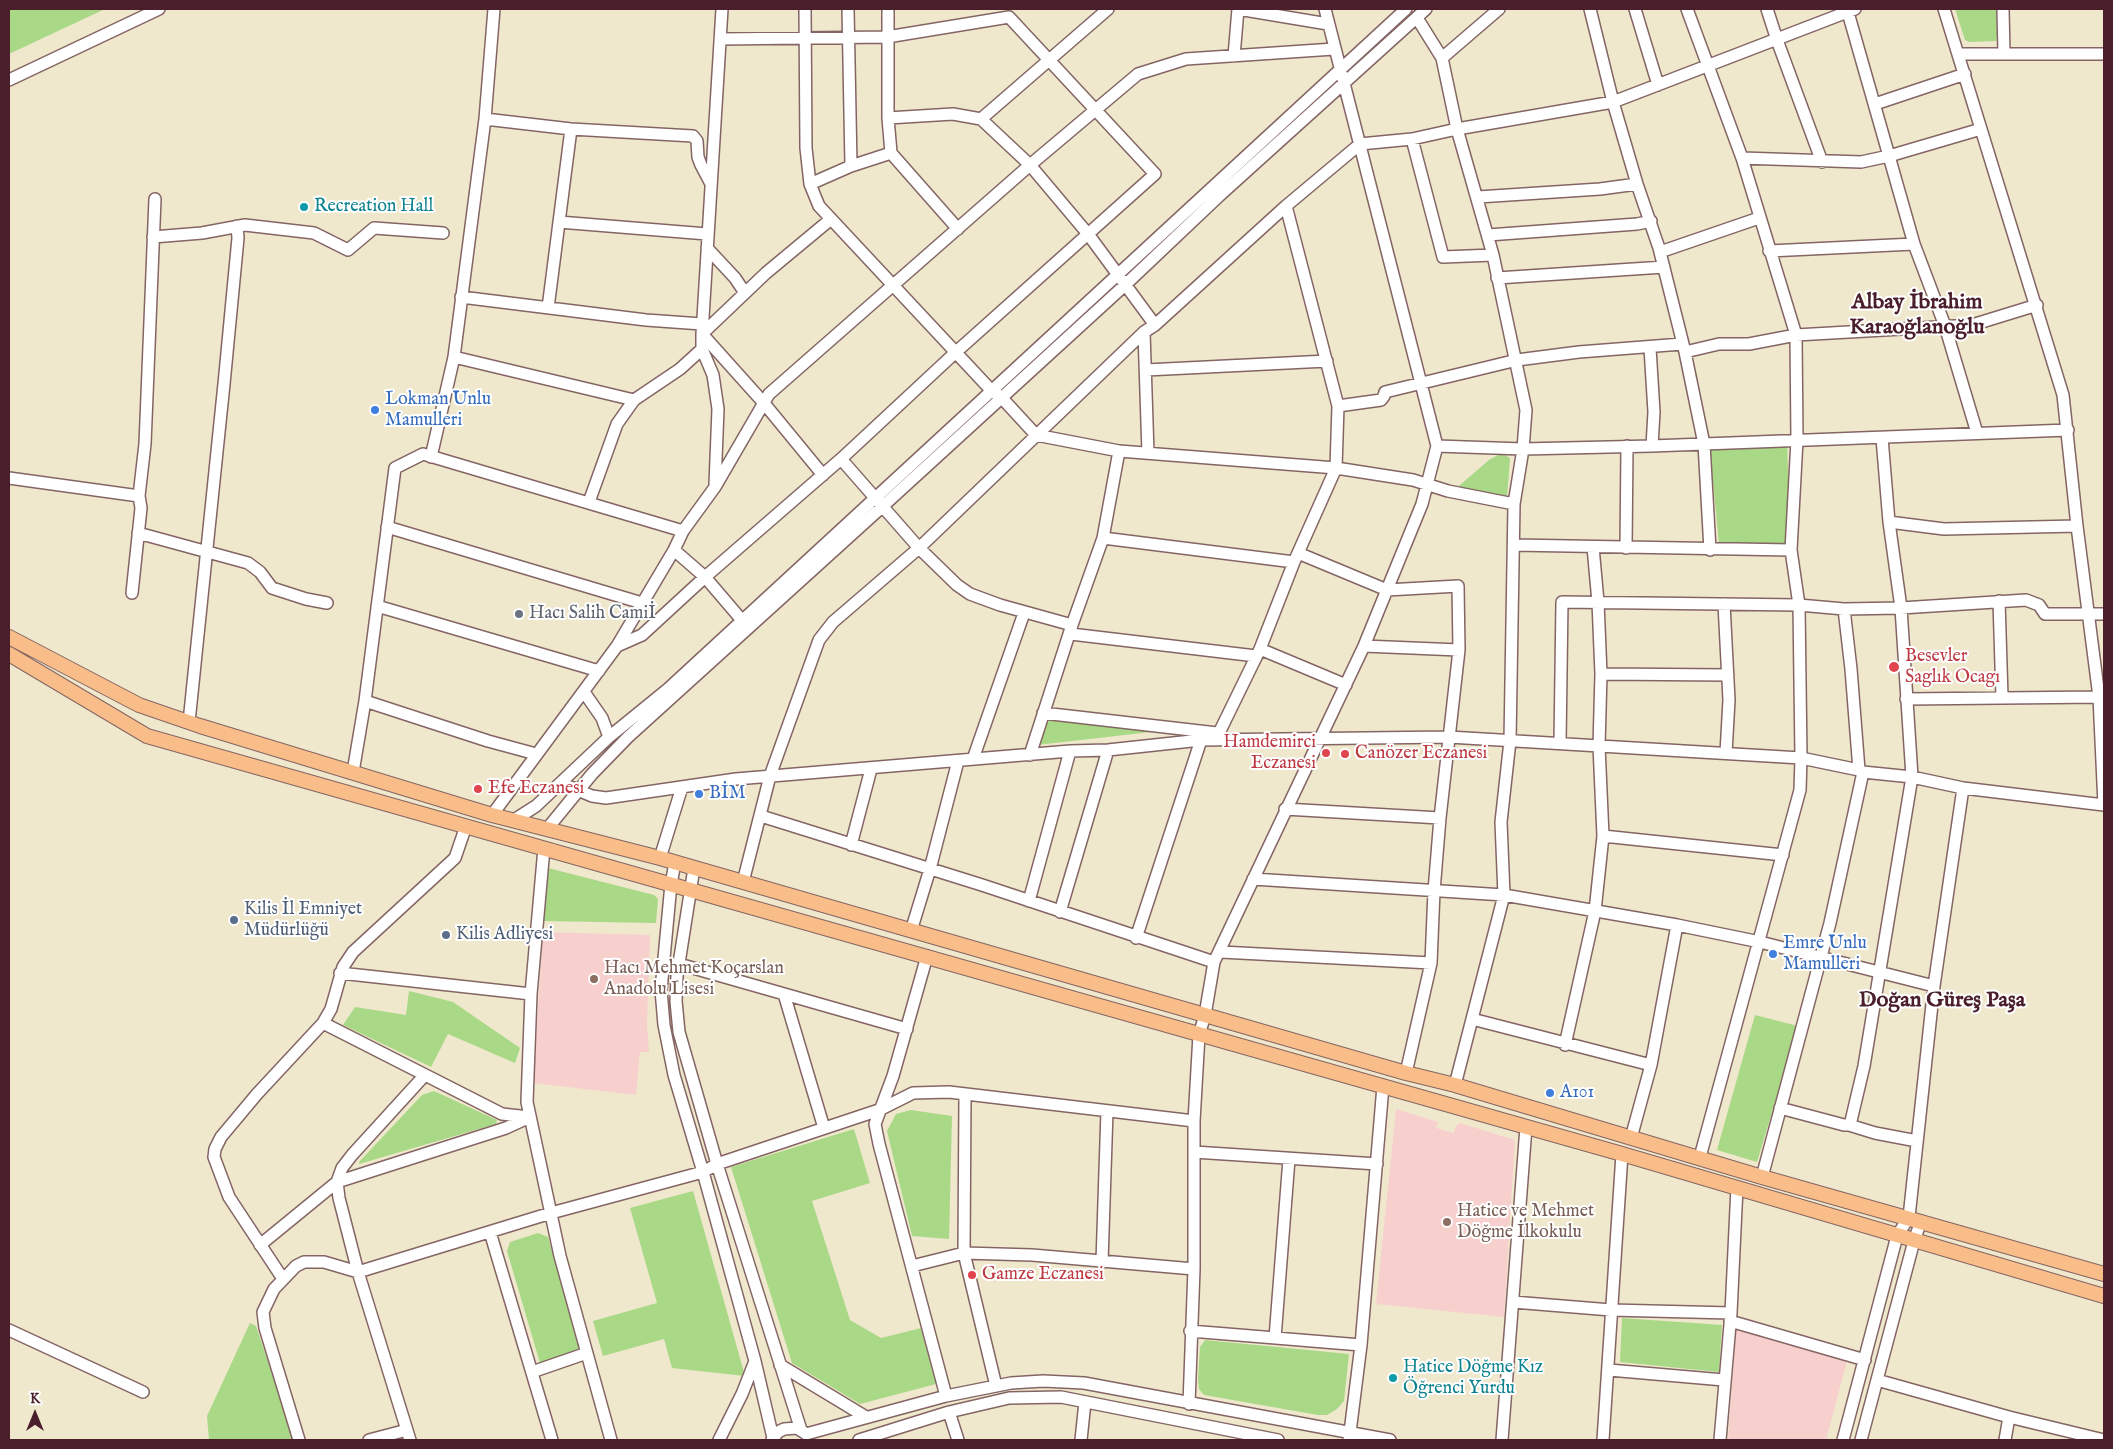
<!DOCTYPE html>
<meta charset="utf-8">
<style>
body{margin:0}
#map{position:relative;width:2113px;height:1449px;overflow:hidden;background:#efe8cd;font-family:"IM FELL English",serif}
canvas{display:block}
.frame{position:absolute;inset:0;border:10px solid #4a1f2b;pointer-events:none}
.north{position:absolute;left:10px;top:1389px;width:50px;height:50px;-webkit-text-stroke:4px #fff;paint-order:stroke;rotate:0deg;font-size:14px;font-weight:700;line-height:20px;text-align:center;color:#4a1f2b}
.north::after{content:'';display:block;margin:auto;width:18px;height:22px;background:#4a1f2b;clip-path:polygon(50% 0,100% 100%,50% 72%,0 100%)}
</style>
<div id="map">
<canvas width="2113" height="1449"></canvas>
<div class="frame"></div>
<div class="north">K</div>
</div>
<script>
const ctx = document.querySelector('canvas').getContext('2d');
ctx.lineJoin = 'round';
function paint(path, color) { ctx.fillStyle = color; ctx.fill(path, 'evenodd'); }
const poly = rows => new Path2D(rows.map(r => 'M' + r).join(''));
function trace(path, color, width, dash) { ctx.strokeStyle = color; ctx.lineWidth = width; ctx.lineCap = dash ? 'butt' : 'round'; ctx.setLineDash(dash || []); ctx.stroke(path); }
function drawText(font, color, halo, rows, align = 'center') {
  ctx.font = font + ' "IM FELL English",serif'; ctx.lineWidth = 4; ctx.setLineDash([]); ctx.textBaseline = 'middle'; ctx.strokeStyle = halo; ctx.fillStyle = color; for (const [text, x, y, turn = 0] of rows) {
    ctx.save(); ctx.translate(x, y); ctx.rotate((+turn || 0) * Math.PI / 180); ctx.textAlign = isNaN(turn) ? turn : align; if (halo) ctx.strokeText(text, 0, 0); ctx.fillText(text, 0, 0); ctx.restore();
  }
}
paint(poly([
 [543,932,650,935,647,1024,649,1052,640,1052,636,1095,533,1083],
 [1396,1109,1438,1122,1436,1128,1454,1133,1455,1127,1460,1123,1515,1140,1504,1317,1376,1304],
 [1736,1329,1847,1361,1826,1440,1728,1440]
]), '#f7d0cd');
paint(poly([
 [9,9,105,9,9,54],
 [1955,9,1996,9,1997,36,1996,41,1969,42,1965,40],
 [1787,437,1790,546,1719,544,1709,441],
 [1498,455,1505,455,1510,458,1507,498,1453,491,1489,460],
 [1044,718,1151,732,1037,745],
 [548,868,654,895,658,899,656,923,543,921],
 [409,991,453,1002,520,1048,515,1063,448,1034,431,1067,343,1025,355,1007,406,1015],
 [1755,1015,1798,1026,1757,1162,1717,1150],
 [434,1091,497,1120,496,1124,359,1164,359,1162,422,1095],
 [911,1110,952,1116,949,1239,912,1236,887,1131,896,1114],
 [854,1129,870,1183,812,1201,850,1320,881,1338,921,1328,936,1384,860,1404,792,1363,731,1167],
 [693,1191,745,1376,672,1368,664,1339,603,1356,593,1321,657,1303,630,1208],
 [538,1233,548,1237,580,1351,540,1363,507,1251,510,1242],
 [1622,1318,1722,1325,1719,1372,1620,1362],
 [250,1323,256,1326,294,1440,209,1440,207,1416],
 [1205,1340,1349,1354,1344,1401,1337,1409,1327,1415,1318,1415,1204,1395,1199,1389,1198,1379,1200,1347]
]), '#a9d886');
const minor = poly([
 [805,9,806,148,810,184,819,206,990,389,1001,397,1036,435,1119,451,1336,468,1413,480,1448,491,1514,504],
 [848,9,851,166],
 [888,9,888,118,891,153,958,229],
 [1238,9,1328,24],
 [1590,9,1613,102,1637,184,1659,248,1685,352,1704,444,1710,550],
 [1635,9,1658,85],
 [1687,9,1742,158,1796,335,1797,440,1791,550,1799,605,1801,758,1800,790,1700,1157],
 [1767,9,1777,40,1822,162],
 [1944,9,2063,395,2077,526],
 [2003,9,2004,54],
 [1417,18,1442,58,1457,129,1493,255,1526,410,1523,449,1514,504,1510,741,1501,822,1504,895,1455,1085],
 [1958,54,2104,54],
 [1234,56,1238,9],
 [1442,58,1499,9],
 [9,80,159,9],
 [1875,104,1965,74],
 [888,118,953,114,981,119,1030,165,1088,234,1155,325],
 [485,119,571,129,693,136,697,141,698,157,701,165,710,182],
 [981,119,1108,9],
 [1412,139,1443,257,1493,255],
 [1742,158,1861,162,1889,156,1847,9],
 [810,184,851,166,891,153],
 [1478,197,1600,189,1637,184],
 [559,222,707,234],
 [1488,235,1637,224,1651,221],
 [153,237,202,233,245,225,314,233,348,250,374,228,443,233],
 [707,248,735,278,745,293],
 [1769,251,1914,244],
 [1660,252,1759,218],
 [1497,278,1664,267],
 [461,297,646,320,702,324],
 [548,308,571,129],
 [1144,332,1148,453],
 [1650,348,1654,412,1652,446],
 [1685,352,1719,344,1749,344,1796,335,1972,325,2037,305],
 [454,357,634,400],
 [1146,370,1327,361],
 [1338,406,1381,400,1384,396,1385,392,1517,360,1579,352,1682,344],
 [1977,433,1945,326,1914,244,1889,156,1981,129],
 [1437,446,1523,449,1652,446,2068,430],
 [431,457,454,357,485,119,494,9],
 [841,459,919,548,957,585,970,594,1000,605,1072,625],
 [823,475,763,402,702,334,766,273,831,219],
 [9,478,139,496],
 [715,484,718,409,713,375,702,349,702,334,722,9],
 [589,502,617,424,634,400,680,369,702,349],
 [1889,522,1944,529,2077,526,2099,697,2104,805],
 [387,527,642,603],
 [138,533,248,563,260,572,272,588,306,599,327,603],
 [1103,538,1294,562],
 [1514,545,1791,550],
 [1626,548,1627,446],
 [674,550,705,577,746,625],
 [1298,553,1387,590,1458,586,1459,650,1440,818,1434,891,1431,963,1406,1073],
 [132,593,141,508,139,496,145,444,155,199],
 [1999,601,2002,697],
 [1724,604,1729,700,1726,753],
 [377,606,599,671],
 [1844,609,1851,669,1859,770],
 [1071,634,1256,656],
 [617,646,642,635,705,577,841,459,956,352,1155,174,1009,17,887,37,720,39],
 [1364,646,1459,650],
 [1260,649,1346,685],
 [1601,674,1728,675],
 [584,692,602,718,609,737],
 [1906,699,2099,697],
 [365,701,488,741,536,754],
 [1043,713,1217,733],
 [189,722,224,384,238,238,237,226],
 [1560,743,1562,602,1799,605,1844,609,1901,608,2026,600,2039,605,2045,614,2104,614],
 [1030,755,1072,625,1103,538,1119,451],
 [973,759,1024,613],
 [353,772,365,701,395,468,423,454,683,531],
 [561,783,592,796,606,798,736,779,1070,751,1108,750,1201,740,1449,737,1801,758,1859,770,1863,772,1912,777,1963,788,2104,805],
 [1285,809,1440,818],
 [492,815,617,646,674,550,683,531,715,487,769,394,1030,165,1138,74,1186,59,1334,49],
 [761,816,982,885,1214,962],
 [514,820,536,806,609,737,668,689,1406,9],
 [547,829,592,774,628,737,883,506,1125,285,1219,196,1426,9],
 [1603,836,1783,855],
 [851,845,871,769],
 [544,848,531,994,527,1102,560,1256,611,1440],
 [660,858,682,787],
 [675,863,671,884,661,990,664,1025,674,1075,703,1172,755,1361,773,1438],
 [694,868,677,976,676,1001,679,1032,717,1164,801,1430],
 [1253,879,1504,895,1677,925,1760,942,1934,986],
 [743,882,770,776,819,640,833,622,919,548,1144,332,1155,325,1286,206,1360,144,1412,139,1457,129,1613,102,1855,9],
 [1029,901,1070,751],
 [1060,912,1108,750],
 [911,931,930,869,958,761],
 [1136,938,1201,740,1219,733,1260,649,1294,562,1336,468,1338,406,1286,206],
 [1221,952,1431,963],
 [927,956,893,1076,875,1124,879,1144,946,1396],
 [679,964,907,1029],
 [340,973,531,994],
 [784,994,824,1128],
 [1472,1019,1651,1065,1677,925],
 [323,1023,502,1114,529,1117],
 [1565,1045,1595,911,1603,836,1599,746,1601,674,1598,602,1593,547],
 [965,1094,964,1253,996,1386],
 [1780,1108,1844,1125,1849,1125,1851,1121,1864,1066,1912,777,1901,608,1889,522,1882,438],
 [1849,1125,1875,1133,1917,1141],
 [1631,1138,1651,1065],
 [1194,1152,1377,1164],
 [1762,1177,1830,923,1863,772],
 [490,1232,552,1440],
 [260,1245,337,1182,506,1128,530,1117],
 [1102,1262,1107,1111],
 [912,1266,964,1253,1032,1255,1194,1269],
 [283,1279,229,1197,214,1157,215,1149,221,1137,257,1094,323,1023,331,1009,343,967,353,952,455,858,466,826],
 [1513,1302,1611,1310,1731,1313],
 [1730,1321,1865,1360],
 [9,1330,143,1392],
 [1190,1331,1361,1345],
 [1275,1338,1289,1159],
 [780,1365,866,1417],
 [1609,1370,1724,1380],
 [532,1372,587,1353],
 [1877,1380,2009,1417,2104,1440],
 [1189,1404,1194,1269,1194,1121,1199,1035,1205,1015,1214,962,1364,646,1422,504,1437,446,1325,9],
 [949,1412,958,1440],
 [806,1434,946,1396,1011,1383,1043,1381,1084,1383,1390,1440],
 [299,1440,265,1328,263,1312,274,1289,296,1266,304,1262,324,1262,358,1272,551,1213,703,1172,717,1164,879,1110,913,1093,949,1092,1194,1121],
 [369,1440,407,1430],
 [410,1440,358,1272,339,1198,337,1182,342,1168,352,1155,424,1076],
 [719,1440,742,1394,755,1361],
 [772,1440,778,1432,784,1429,797,1428,805,1433],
 [859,1440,949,1412,1009,1398,1061,1397,1278,1440],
 [1081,1440,1085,1402],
 [1349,1440,1361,1345,1383,1086],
 [1502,1440,1526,1127],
 [1603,1440,1622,1154],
 [1720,1440,1731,1313,1737,1187],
 [1843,1440,1897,1236,1909,1217,1934,986,1963,788],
 [1861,1440,1914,1241,1921,1221],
 [2005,1440,2009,1417]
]);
const major = poly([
 [9,637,139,705,200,726,492,815,660,858,1406,1073,1455,1085,1762,1177,2104,1274],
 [9,654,147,736,1622,1154,2104,1296]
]);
trace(minor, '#846564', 14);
trace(major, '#846564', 16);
trace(minor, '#fff', 11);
trace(major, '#f8bd88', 14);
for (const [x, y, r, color] of [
 [304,207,5,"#0f9aa8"],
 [375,410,5,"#3f7fe0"],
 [519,614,5,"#6b7280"],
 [1894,667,6,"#e0444e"],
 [1326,753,5,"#e0444e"],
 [1345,754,5,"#e0444e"],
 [478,789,5,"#e0444e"],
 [699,794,5,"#3f7fe0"],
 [234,920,5,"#5c6f8a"],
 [446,935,5,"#5c6f8a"],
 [1773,954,5,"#3f7fe0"],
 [594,979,5,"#8d6e63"],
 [1550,1093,5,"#3f7fe0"],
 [1447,1222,5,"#8d6e63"],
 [972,1275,5,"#e0444e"],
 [1393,1378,5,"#0f9aa8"]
]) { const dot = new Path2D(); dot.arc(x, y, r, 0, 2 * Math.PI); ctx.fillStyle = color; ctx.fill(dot); trace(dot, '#fff', 2); }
drawText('18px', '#0d838f', '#fff', [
 ["Recreation Hall",314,207],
 ["Hatice Döğme Kız",1403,1368],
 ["Öğrenci Yurdu",1403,1389]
], 'left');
drawText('18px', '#366cbe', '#fff', [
 ["Lokman Unlu",385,400],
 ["Mamulleri",385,421],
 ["BİM",709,794],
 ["Emre Unlu",1783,944],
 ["Mamulleri",1783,965],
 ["A101",1560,1093]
], 'left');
drawText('18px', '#5b616d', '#fff', [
 ["Hacı Salih Camiİ",529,614]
], 'left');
drawText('18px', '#be3a42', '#fff', [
 ["Besevler",1905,657],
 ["Saglık Ocagı",1905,678],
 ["Hamdemirci",1316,743,"right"],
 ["Eczanesi",1316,764,"right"],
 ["Canözer Eczanesi",1355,754],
 ["Efe Eczanesi",488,789],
 ["Gamze Eczanesi",982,1275]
], 'left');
drawText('18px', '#4e5e75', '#fff', [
 ["Kilis İl Emniyet",244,910],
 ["Müdürlüğü",244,931],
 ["Kilis Adliyesi",456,935]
], 'left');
drawText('18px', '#785e54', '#fff', [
 ["Hacı Mehmet Koçarslan",604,969],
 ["Anadolu Lisesi",604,990],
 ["Hatice ve Mehmet",1457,1212],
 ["Döğme İlkokulu",1457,1233]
], 'left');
drawText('bold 22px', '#4a1f2b', '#fff', [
 ["Albay İbrahim",1917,303],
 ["Karaoğlanoğlu",1917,328],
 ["Doğan Güreş Paşa",1942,1001]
]);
</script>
